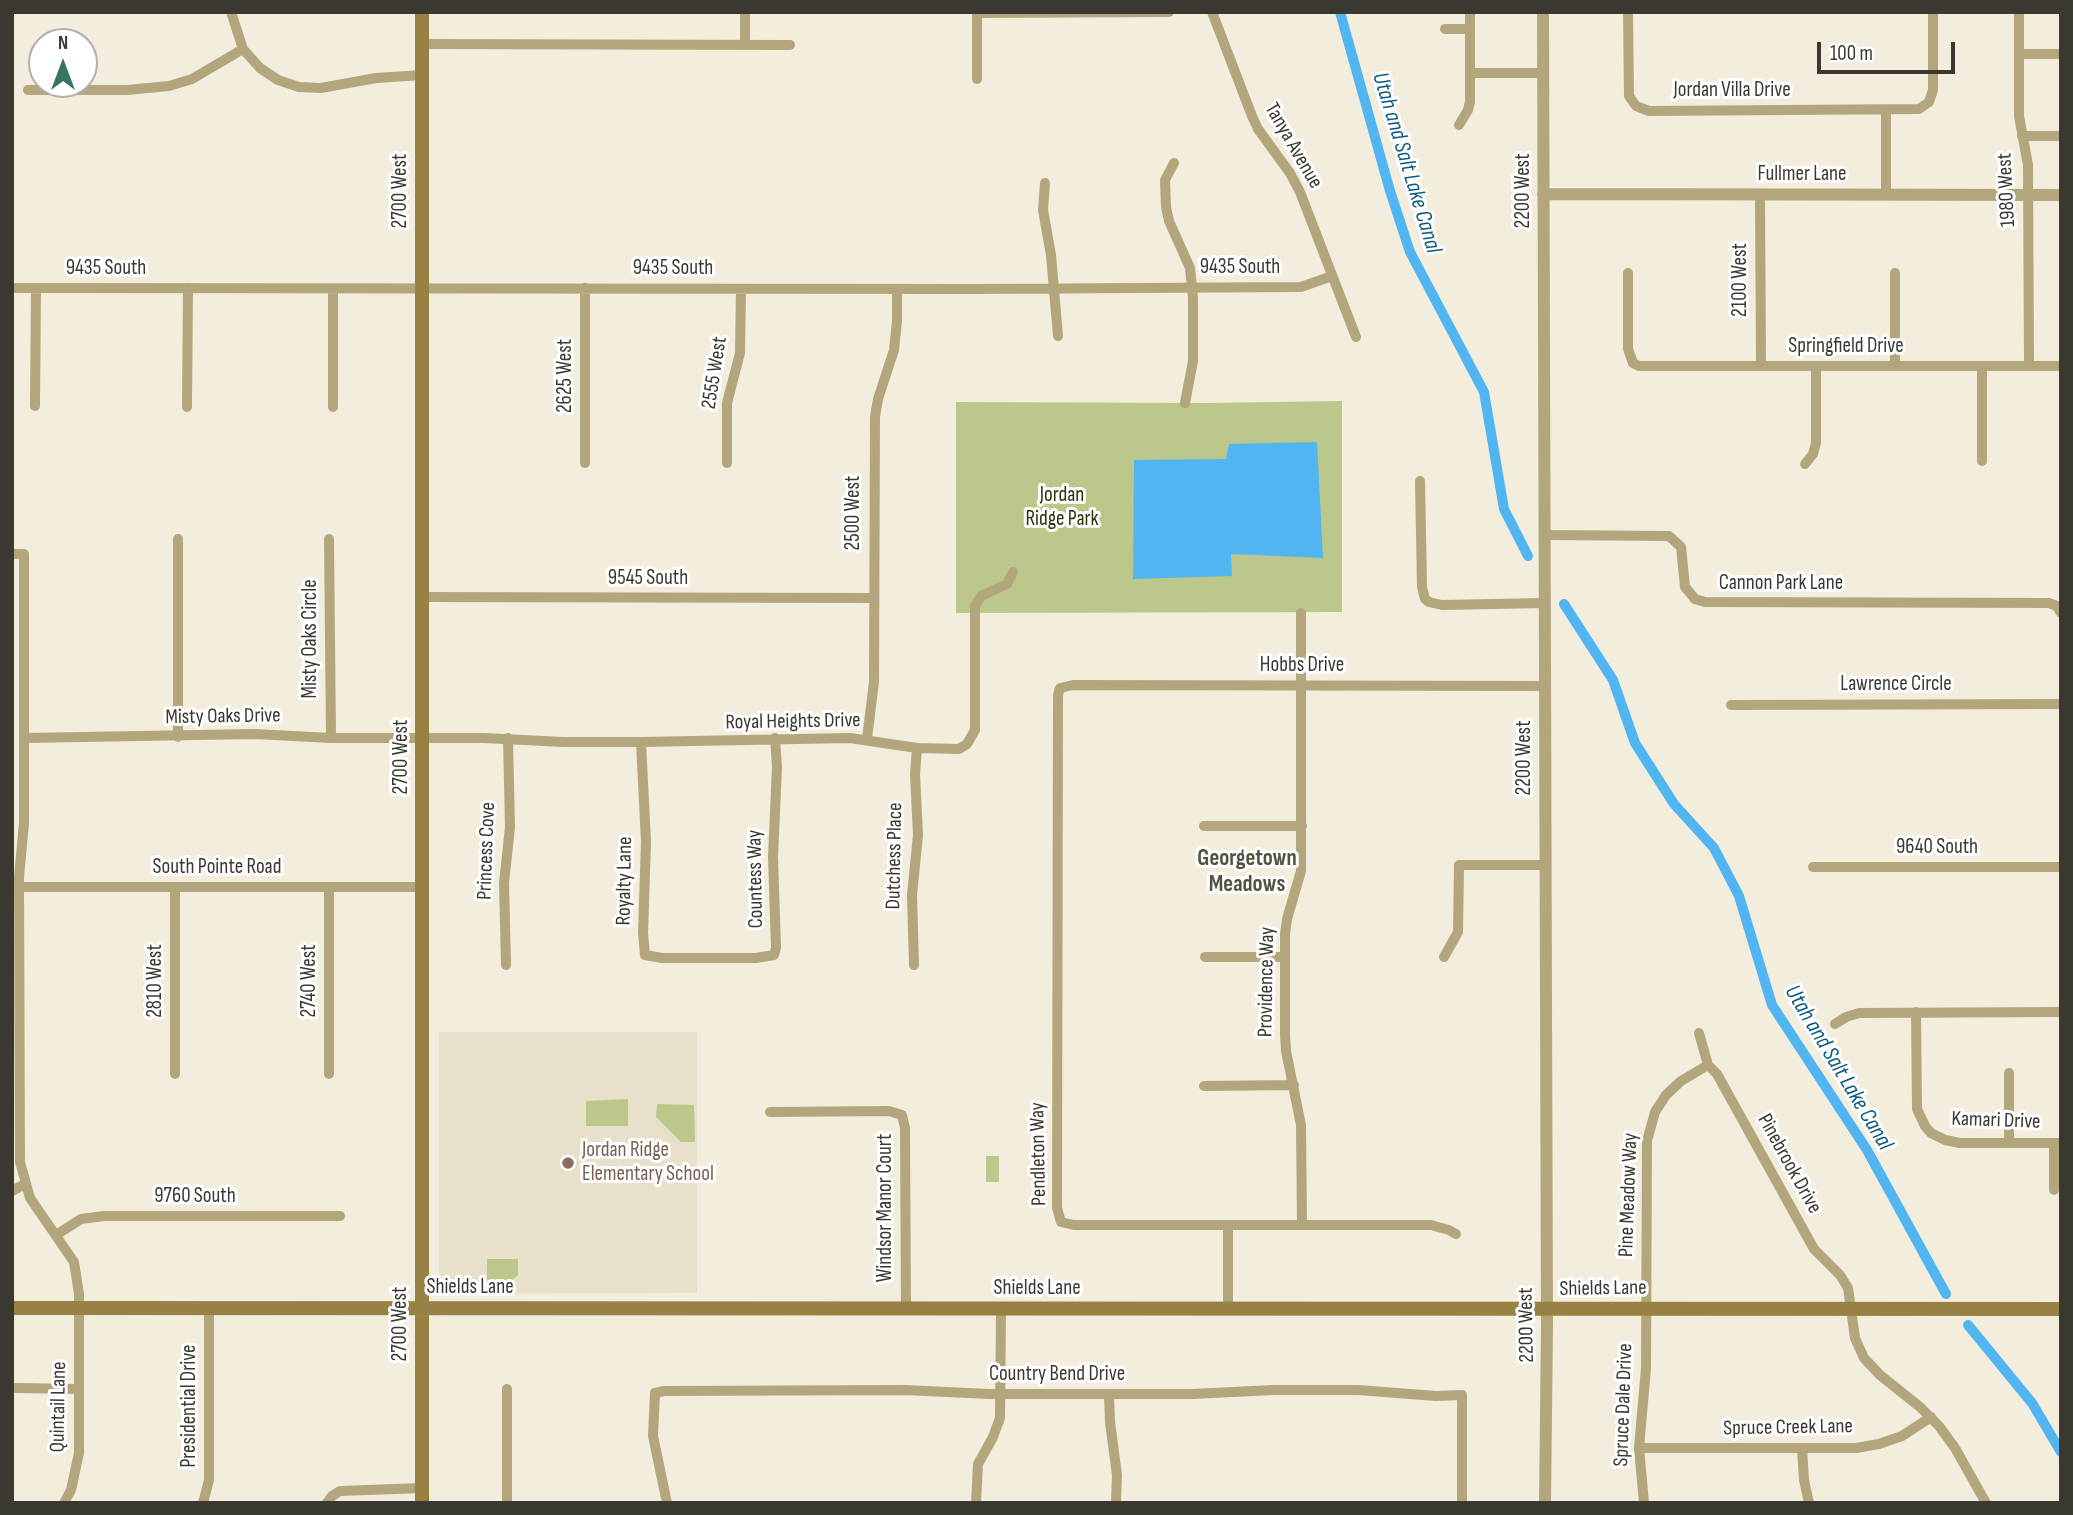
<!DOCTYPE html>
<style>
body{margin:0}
#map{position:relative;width:2073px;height:1515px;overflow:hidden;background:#f2eddd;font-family:"Sofia Sans Condensed",sans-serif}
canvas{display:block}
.frame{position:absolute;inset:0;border:14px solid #3a3831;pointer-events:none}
.north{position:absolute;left:28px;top:28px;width:70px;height:70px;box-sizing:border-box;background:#fff;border:2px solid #b0afad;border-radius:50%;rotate:0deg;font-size:19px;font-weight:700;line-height:28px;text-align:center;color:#3a3831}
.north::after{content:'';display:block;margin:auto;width:24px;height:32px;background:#367564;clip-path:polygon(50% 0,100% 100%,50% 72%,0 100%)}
.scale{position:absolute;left:1817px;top:42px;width:138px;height:32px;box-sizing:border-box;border:4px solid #3a3831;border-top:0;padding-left:9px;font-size:21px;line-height:24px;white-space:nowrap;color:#3a3831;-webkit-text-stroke:5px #fff;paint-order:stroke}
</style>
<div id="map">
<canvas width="2073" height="1515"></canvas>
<div class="frame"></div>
<div class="north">N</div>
<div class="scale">100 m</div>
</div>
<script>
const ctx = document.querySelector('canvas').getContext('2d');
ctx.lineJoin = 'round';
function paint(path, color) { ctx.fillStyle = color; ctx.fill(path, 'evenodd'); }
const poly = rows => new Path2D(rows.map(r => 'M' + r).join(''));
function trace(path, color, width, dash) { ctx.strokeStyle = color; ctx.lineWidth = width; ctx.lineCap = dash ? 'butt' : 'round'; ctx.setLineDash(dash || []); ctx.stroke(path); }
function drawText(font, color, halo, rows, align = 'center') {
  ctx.font = font + ' "Sofia Sans Condensed",sans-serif'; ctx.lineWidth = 6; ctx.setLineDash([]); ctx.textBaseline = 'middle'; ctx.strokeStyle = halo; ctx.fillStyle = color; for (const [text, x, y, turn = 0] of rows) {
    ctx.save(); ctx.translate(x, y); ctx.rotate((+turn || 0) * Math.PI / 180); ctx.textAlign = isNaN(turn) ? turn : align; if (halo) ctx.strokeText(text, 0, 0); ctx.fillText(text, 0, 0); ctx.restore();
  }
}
paint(poly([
 [439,1032,697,1032,697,1293,439,1294]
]), '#e8e1ca');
paint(poly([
 [1342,401,1342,612,956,613,956,402,1207,403],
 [628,1099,628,1126,586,1126,586,1101],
 [657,1104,694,1105,695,1142,681,1142,656,1117],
 [986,1156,999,1156,999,1182,986,1182],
 [487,1259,518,1259,518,1275,504,1288,487,1288]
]), '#bcc88b');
paint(poly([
 [1317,442,1323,558,1231,554,1232,576,1133,579,1134,460,1226,459,1229,444]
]), '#50b5f1');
trace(poly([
 [1340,12,1390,191,1410,252,1484,392,1504,509,1528,556],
 [1564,604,1613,680,1635,743,1674,804,1714,848,1739,896,1772,1005,1867,1150,1946,1294],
 [1968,1325,2032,1403,2061,1452]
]), '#50b5f1', 10);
trace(poly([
 [231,12,243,49,260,68,278,80,299,87,321,88,376,78,422,75],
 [1212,12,1252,116,1258,129,1290,173,1300,192,1356,337],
 [1628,12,1629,96,1636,106,1649,111,1919,109,1929,102,1933,90,1933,12],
 [2019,12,2019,116,2028,165,2029,366],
 [977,13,1169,12],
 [1445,29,1470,29],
 [422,44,790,45],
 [745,45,745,12],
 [2019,54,2061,54],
 [1470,73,1543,73],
 [977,79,977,12],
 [28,90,127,90,169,86,192,79,243,49],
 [1886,110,1886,195],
 [1459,125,1468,110,1470,102,1470,12],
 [2022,136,2061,136],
 [1174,163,1165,180,1166,207,1169,221,1190,268,1193,298,1193,361,1185,403],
 [1045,183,1043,210,1051,255,1058,336],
 [1760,195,1761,366],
 [1628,273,1628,349,1633,363,1639,366,2061,366],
 [12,288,976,289,1301,287,1332,276],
 [585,288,585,463],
 [1895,366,1895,273],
 [1982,366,1982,461],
 [35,406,36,288],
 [187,407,188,288],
 [333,407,333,289],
 [727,463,727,403,740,353,741,289],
 [1805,464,1813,454,1816,443,1816,366],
 [1420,481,1422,587,1425,599,1429,602,1442,605,1544,603],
 [1544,535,1669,536,1681,547,1685,587,1695,599,1705,602,2049,603,2057,606,2061,613],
 [329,539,331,738],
 [12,554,24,554,24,823,19,877,20,1162,30,1198,74,1262,79,1294,79,1453,71,1490,64,1503],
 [423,597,874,598],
 [1301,613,1301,871,1287,919,1285,934,1285,1035,1286,1051,1301,1125,1302,1225],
 [1731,705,2061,704],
 [178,737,178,539],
 [25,738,255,734,331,738,484,738,563,742,641,742,850,738,917,748,959,749,967,744,975,730,975,606,981,596,1007,584,1013,572],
 [867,739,874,682,875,417,878,399,894,350,897,321,897,289],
 [641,742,646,842,643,933,645,955,662,958,756,958,774,955,776,948,773,857,777,767,775,738],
 [1204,826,1302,826],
 [1813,867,2061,867],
 [12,887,422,887],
 [175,887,175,1074],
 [329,887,329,1074],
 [1205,957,1285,957],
 [1444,957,1458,932,1459,865,1544,865],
 [506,965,504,883,510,827,508,738],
 [914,965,912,895,918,835,915,774,917,748],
 [1916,1012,1917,1109,1925,1126,1931,1133,1945,1140,1960,1143,2061,1143],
 [1835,1024,1846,1017,1859,1013,2061,1012],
 [1699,1033,1708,1065,1717,1074,1814,1249,1840,1275,1848,1288,1855,1338,1864,1358,1880,1375,1920,1407,1939,1426,1955,1448,1986,1503],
 [2009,1073,2009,1143],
 [1204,1086,1294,1085],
 [770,1112,889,1111,902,1115,905,1128,906,1309],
 [2054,1143,2054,1190],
 [12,1191,25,1184],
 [1456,1234,1449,1230,1431,1225,1074,1225,1061,1222,1057,1208,1058,695,1060,688,1073,685,1544,686],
 [56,1235,81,1219,104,1216,340,1216],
 [1228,1310,1228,1225],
 [16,1388,79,1389],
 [507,1389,507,1503],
 [1109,1394,1110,1422,1117,1475,1116,1503],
 [1639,1448,1856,1448,1879,1444,1902,1436,1931,1417],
 [1802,1448,1804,1480,1809,1503],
 [203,1503,209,1480,209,1308],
 [327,1503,332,1496,340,1491,422,1488],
 [667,1503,653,1436,655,1393,664,1391,904,1390,990,1394,1192,1394,1273,1390,1358,1390,1436,1396,1462,1395,1462,1503],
 [976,1503,978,1464,993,1437,1000,1418,1001,1310],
 [1644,1503,1639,1448,1646,1368,1647,1141,1655,1112,1666,1095,1681,1081,1708,1065]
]), '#b3a67d', 10);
trace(poly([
 [1543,12,1547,1326,1545,1503],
 [1543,194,2061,195]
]), '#b3a67d', 12);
trace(poly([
 [422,12,422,1503],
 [12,1308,2061,1309]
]), '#978243', 14);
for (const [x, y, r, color] of [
 [568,1163,7,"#8d6e63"]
]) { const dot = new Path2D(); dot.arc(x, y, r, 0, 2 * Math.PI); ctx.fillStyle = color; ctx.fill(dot); trace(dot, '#fff', 2.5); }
drawText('21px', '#3a3831', '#fff', [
 ["Jordan Villa Drive",1732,91],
 ["Tanya Avenue",1293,146,60],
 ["Fullmer Lane",1802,175],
 ["1980 West",2007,190,-93],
 ["2700 West",401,191,-90],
 ["2200 West",1524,191,-90],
 ["9435 South",1240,268],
 ["9435 South",106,269],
 ["9435 South",673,269],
 ["2100 West",1741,280,-90],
 ["Springfield Drive",1846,347],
 ["2555 West",715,373,-81],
 ["2625 West",566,376,-90],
 ["2500 West",854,513,-90],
 ["9545 South",648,579],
 ["Cannon Park Lane",1781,584],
 ["Misty Oaks Circle",311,639,-90],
 ["Hobbs Drive",1302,666],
 ["Lawrence Circle",1896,685],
 ["Misty Oaks Drive",223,717,-1],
 ["Royal Heights Drive",793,722,-1],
 ["2700 West",402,757,-90],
 ["2200 West",1525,758,-90],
 ["9640 South",1937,848],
 ["Princess Cove",487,851,-88],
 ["Dutchess Place",895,856,-89],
 ["South Pointe Road",217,868],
 ["Countess Way",756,879,-91],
 ["Royalty Lane",625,881,-89],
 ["2810 West",156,981,-90],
 ["2740 West",310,981,-90],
 ["Providence Way",1267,982,-89],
 ["Kamari Drive",1996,1121,2],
 ["Pendleton Way",1039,1154,-91],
 ["Pinebrook Drive",1789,1164,61],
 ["Pine Meadow Way",1629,1195,-88],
 ["9760 South",195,1197],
 ["Windsor Manor Court",886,1208,-90],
 ["Shields Lane",470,1288],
 ["Shields Lane",1037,1289],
 ["Shields Lane",1603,1289,-1],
 ["2700 West",401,1324,-90],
 ["2200 West",1527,1325,-91],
 ["Country Bend Drive",1057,1375],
 ["Spruce Dale Drive",1624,1405,-88],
 ["Presidential Drive",190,1406,-90],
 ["Quintail Lane",59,1407,-89],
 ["Spruce Creek Lane",1788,1428,-1]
]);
drawText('21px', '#2c3307', '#fff', [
 ["Jordan",1062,496],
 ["Ridge Park",1062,520]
]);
drawText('21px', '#785e54', '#fff', [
 ["Jordan Ridge",582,1151],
 ["Elementary School",582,1175]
], 'left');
drawText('italic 23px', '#0c5b82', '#fff', [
 ["Utah and Salt Lake Canal",1406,163,73],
 ["Utah and Salt Lake Canal",1838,1068,59]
]);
drawText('bold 23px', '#545143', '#fff', [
 ["Georgetown",1247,859],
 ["Meadows",1247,885]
]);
</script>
